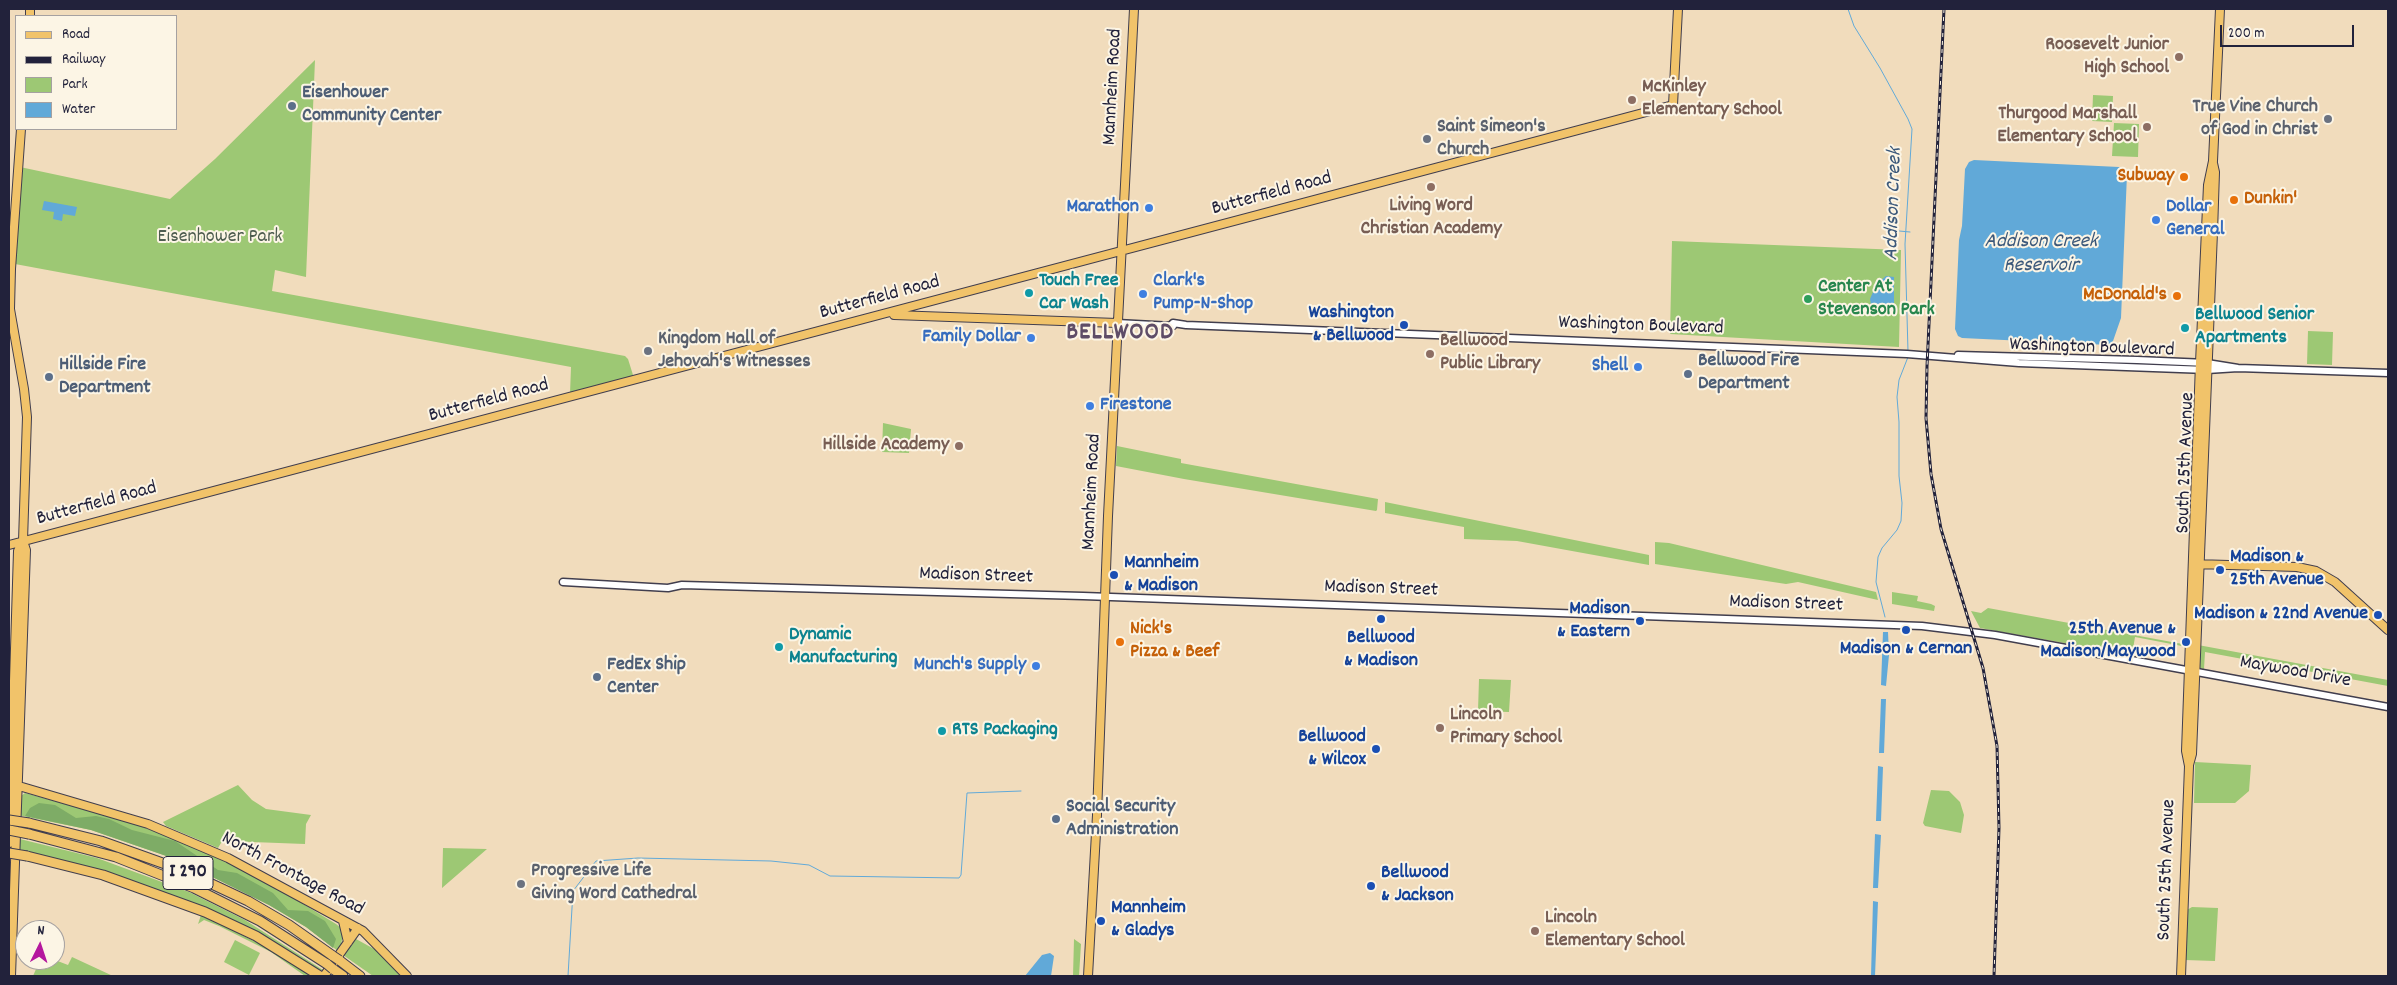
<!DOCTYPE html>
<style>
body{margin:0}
#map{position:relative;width:2397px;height:985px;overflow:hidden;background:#f1dcbc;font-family:Dekko,sans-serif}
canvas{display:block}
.frame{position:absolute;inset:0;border:10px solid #22223b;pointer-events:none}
.legend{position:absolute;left:15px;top:15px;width:162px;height:115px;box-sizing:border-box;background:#fcf5e5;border:1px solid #a5a1a1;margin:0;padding:6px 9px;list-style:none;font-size:15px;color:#22223b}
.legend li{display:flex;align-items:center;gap:10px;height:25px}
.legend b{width:25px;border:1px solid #a5a1a1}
.north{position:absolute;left:15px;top:920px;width:50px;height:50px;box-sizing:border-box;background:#fcf5e5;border:1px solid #a5a1a1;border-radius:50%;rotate:4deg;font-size:14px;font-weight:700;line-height:20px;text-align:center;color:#22223b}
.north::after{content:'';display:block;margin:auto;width:18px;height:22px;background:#b5179e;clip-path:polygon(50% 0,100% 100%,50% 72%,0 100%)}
.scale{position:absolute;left:2220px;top:25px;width:134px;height:22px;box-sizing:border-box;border:2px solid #22223b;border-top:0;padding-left:6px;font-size:15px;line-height:18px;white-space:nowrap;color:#22223b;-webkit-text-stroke:4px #fcf5e5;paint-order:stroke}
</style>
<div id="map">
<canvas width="2397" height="985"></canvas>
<div class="frame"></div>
<ul class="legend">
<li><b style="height:6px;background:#f1c36a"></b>Road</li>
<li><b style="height:6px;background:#22223b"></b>Railway</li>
<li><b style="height:14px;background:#9dc874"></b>Park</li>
<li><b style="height:14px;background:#61a9d8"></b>Water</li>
</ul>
<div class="north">N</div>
<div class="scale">200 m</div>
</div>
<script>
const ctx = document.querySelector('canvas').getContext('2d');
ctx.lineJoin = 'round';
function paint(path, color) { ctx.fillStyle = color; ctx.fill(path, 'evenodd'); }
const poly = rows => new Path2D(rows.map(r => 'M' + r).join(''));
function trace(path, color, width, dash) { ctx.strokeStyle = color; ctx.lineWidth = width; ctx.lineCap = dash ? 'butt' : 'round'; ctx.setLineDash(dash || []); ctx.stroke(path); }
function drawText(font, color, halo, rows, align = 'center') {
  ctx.font = font + ' Dekko,sans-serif'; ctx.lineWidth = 4; ctx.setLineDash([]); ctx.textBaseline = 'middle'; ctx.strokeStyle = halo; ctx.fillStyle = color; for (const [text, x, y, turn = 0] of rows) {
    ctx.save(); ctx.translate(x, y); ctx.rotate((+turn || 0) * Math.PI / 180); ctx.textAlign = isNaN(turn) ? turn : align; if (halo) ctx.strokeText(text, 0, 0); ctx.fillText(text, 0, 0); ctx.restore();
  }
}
paint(poly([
 [315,60,306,277,275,270,272,291,625,356,628,359,633,375,629,378,570,394,571,367,15,264,20,167,170,199,215,159],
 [2093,95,2113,96,2112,122,2092,121],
 [2114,123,2139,124,2138,157,2112,156],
 [1672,241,1901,250,1899,347,1670,334],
 [2308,331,2333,332,2332,365,2307,364],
 [883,423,911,429,909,453,882,452],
 [1117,446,1181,459,1181,463,1378,499,1377,510,1376,511,1184,479,1116,466],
 [1385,502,1649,555,1649,565,1517,541,1464,539,1464,527,1385,513],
 [1655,542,1669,543,1876,592,1878,600,1798,582,1786,584,1655,564],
 [1892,592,1918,596,1917,601,1931,604,1935,606,1934,611,1892,604],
 [1988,608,2188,645,2187,647,2135,637,2132,655,1980,628,1971,611,1981,613],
 [2198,645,2388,680,2388,686,2205,652,2204,669,2200,668],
 [1479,679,1511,680,1509,712,1478,711],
 [2195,762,2251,765,2249,791,2235,803,2194,803],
 [238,785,252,800,266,809,311,815,306,824,305,844,226,841,221,843,218,848,166,826,163,822],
 [1931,790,1949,791,1960,802,1964,815,1961,833,1925,826,1923,823],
 [25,793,133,823,214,855,295,899,336,924,341,928,343,934,341,945,338,951,306,927,269,905,178,860,91,830,18,815,21,796],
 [20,839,97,858,189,892,245,920,323,970,318,970,255,931,194,903,105,872,19,849],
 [443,848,487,849,442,888],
 [2192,907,2218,908,2215,961,2185,960,2187,910],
 [201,915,264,946,312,976,305,976,271,952,219,926,204,920,198,924],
 [356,939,376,950,401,976,373,976,343,955],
 [1074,939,1081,944,1079,976,1073,976],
 [235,940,260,953,249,975,224,962],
 [72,957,113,976,33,976,40,960,55,960,68,965]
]), '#9dc874');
paint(poly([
 [39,803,55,805,76,818,96,816,109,819,132,830,175,841,218,870,237,873,273,893,288,910,308,911,325,921,336,939,333,948,306,927,269,905,178,860,91,830,25,816,30,808]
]), '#7eac66');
paint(poly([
 [1974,160,2119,167,2125,169,2127,174,2121,318,2113,341,2109,345,1962,338,1958,336,1955,329,1959,240,1962,226,1965,169,1969,162],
 [44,201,77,207,75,216,63,214,62,221,53,219,54,212,42,210],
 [1886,276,1894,277,1894,311,1891,312,1878,310,1871,305,1870,299,1876,285],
 [1883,632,1888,632,1889,655,1886,686,1881,685],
 [1881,699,1886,699,1884,753,1879,753],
 [1878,766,1883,767,1881,821,1876,821],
 [1875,834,1881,835,1878,888,1873,888],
 [1873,901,1878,902,1875,976,1871,976],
 [1050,953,1054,956,1051,976,1025,976,1042,955]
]), '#61a9d8');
trace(poly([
 [1848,9,1854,26,1880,68,1908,119,1912,129,1905,244,1908,351],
 [1899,231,1910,232],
 [1885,617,1876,582,1878,557,1882,548,1897,530,1901,521,1902,503,1899,476,1899,422,1897,397,1899,380,1908,357],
 [568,976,573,891,596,861,638,858,771,861,809,865,830,876,959,878,961,875,967,793,1021,791]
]), '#61a9d8', 1);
const minor = poly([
 [1117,323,1173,326],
 [1171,325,1173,323,1186,325,1907,354,2019,363,2207,370,2238,368],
 [1958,355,2137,360,2207,363,2238,368,2388,373],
 [563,582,668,588,682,585,1083,596,1922,626,1995,635,2388,707]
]);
const major = poly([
 [30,16,30,9],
 [894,315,1117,323],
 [9,545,1673,105,1678,9],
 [2195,564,2297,567,2316,571,2335,582,2388,630],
 [2189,765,2192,754,2213,232,2215,172,2213,163],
 [12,784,148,824,228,858,363,931,407,976],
 [9,843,18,551,23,541],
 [343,921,348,942],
 [11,976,26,550,23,541,27,417,24,389,10,309,11,269,21,129],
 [324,976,358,928],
 [1088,976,1097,815,1108,516,1134,9],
 [2181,976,2189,766,2186,751,2200,363,2208,185,2213,161,2220,9]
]);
const highway = poly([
 [29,823,101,841,182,870,248,901,289,925,333,956],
 [29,834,116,857,194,888,260,921,327,964],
 [27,856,103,875,205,912,256,936,320,976],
 [339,960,360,976],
 [333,969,343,976]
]);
trace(minor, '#413e4e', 9);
trace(major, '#413e4e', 10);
trace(highway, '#413e4e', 11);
trace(minor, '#fff', 6);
trace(major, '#f1c36a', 8);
trace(highway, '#f1c36a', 9);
const rail = poly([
 [1944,9,1927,366,1926,418,1931,474,1941,529,1983,668,1997,746,1999,828,1994,976]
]);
trace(rail, '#22223b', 3);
trace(rail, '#fcf5e5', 1, [4]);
const highwayBridge = poly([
 [9,820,29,823],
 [9,830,29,834],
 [9,853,27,856],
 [333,956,339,960],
 [327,964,333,969]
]);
trace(highwayBridge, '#413e4e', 11, []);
trace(highwayBridge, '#f1c36a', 9);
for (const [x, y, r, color] of [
 [2179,57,5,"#8d6e63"],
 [1632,100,5,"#8d6e63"],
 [292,106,5,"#5c6f8a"],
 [2328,119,5,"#6b7280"],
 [2147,127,5,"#8d6e63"],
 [1427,139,5,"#6b7280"],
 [2184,177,5,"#e8710a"],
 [1431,187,5,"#8d6e63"],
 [2234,200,5,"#e8710a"],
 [1149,208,5,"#3f7fe0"],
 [2156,220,5,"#3f7fe0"],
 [1029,293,5,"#0f9aa8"],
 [1143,294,5,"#3f7fe0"],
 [2177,296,5,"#e8710a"],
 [1808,299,5,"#2e9e5b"],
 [1404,325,5,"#1a4fb4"],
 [2185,328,5,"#0f9aa8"],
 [1031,338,5,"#3f7fe0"],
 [648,351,5,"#6b7280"],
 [1430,354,5,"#8d6e63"],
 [1638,367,5,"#3f7fe0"],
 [1688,374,5,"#5c6f8a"],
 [49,377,5,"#5c6f8a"],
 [1090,406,5,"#3f7fe0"],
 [959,446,5,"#8d6e63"],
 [2220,570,5,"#1a4fb4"],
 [1114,575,5,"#1a4fb4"],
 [2378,615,5,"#1a4fb4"],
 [1381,619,5,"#1a4fb4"],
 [1640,621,5,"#1a4fb4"],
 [1906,630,5,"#1a4fb4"],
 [1120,642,5,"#e8710a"],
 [2186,642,5,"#1a4fb4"],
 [779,647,5,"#0f9aa8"],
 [1036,666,5,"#3f7fe0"],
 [597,677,5,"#5c6f8a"],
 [1440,728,5,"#8d6e63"],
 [942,731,5,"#0f9aa8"],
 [1376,749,5,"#1a4fb4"],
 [1056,819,5,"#5c6f8a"],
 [521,884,5,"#6b7280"],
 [1371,886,5,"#1a4fb4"],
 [1101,921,5,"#1a4fb4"],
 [1535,931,5,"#8d6e63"]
]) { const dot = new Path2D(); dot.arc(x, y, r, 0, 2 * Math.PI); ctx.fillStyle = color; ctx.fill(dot); trace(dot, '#fcf5e5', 2); }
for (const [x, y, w] of [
 [188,873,50]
]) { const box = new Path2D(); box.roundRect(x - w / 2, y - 16.5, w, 33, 4); ctx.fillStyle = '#fcf5e5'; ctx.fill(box); trace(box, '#22223b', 1); }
drawText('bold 19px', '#22223b', null, [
 ["I 290",188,873]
]);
drawText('bold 20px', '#785e54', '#fcf5e5', [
 ["Roosevelt Junior",2169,46,"right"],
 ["High School",2169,69,"right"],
 ["McKinley",1642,88],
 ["Elementary School",1642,111],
 ["Thurgood Marshall",2137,115,"right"],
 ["Elementary School",2137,138,"right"],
 ["Living Word",1431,207,"center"],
 ["Christian Academy",1431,230,"center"],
 ["Bellwood",1440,342],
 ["Public Library",1440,365],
 ["Hillside Academy",949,446,"right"],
 ["Lincoln",1450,716],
 ["Primary School",1450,739],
 ["Lincoln",1545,919],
 ["Elementary School",1545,942]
], 'left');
drawText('20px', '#22223b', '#fcf5e5', [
 ["Mannheim Road",1114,87,-87],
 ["Butterfield Road",1272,195,-15],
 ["Butterfield Road",880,299,-15],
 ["Washington Boulevard",1641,327,2],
 ["Washington Boulevard",2092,349,2],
 ["Butterfield Road",489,402,-15],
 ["South 25th Avenue",2187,463,-88],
 ["Mannheim Road",1093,492,-87],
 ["Butterfield Road",97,505,-15],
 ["Madison Street",976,577,2],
 ["Madison Street",1381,590,2],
 ["Madison Street",1786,605,2],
 ["Maywood Drive",2295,673,10],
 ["South 25th Avenue",2168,870,-88],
 ["North Frontage Road",292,875,28]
]);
drawText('bold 20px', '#4e5e75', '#fcf5e5', [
 ["Eisenhower",302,94],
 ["Community Center",302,117],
 ["Bellwood Fire",1698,362],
 ["Department",1698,385],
 ["Hillside Fire",59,366],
 ["Department",59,389],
 ["FedEx Ship",607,666],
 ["Center",607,689],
 ["Social Security",1066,808],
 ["Administration",1066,831]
], 'left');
drawText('bold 20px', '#5b616d', '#fcf5e5', [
 ["True Vine Church",2318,108,"right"],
 ["of God in Christ",2318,131,"right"],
 ["Saint Simeon's",1437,128],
 ["Church",1437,151],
 ["Kingdom Hall of",658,340],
 ["Jehovah's Witnesses",658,363],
 ["Progressive Life",531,872],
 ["Giving Word Cathedral",531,895]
], 'left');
drawText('bold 20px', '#c56008', '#fcf5e5', [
 ["Subway",2174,177],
 ["Dunkin'",2244,200,"left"],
 ["McDonald's",2167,296],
 ["Nick's",1130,630,"left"],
 ["Pizza & Beef",1130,653,"left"]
], 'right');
drawText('bold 20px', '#366cbe', '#fcf5e5', [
 ["Marathon",1139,208],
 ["Dollar",2166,208,"left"],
 ["General",2166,231,"left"],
 ["Clark's",1153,282,"left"],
 ["Pump-N-Shop",1153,305,"left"],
 ["Family Dollar",1021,338],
 ["Shell",1628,367],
 ["Firestone",1100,406,"left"],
 ["Munch's Supply",1026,666]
], 'right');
drawText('20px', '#4d5c4f', '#fcf5e5', [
 ["Eisenhower Park",220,238]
]);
drawText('bold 20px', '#0d838f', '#fcf5e5', [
 ["Touch Free",1039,282],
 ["Car Wash",1039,305],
 ["Bellwood Senior",2195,316],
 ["Apartments",2195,339],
 ["Dynamic",789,636],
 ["Manufacturing",789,659],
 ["RTS Packaging",952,731]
], 'left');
drawText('bold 20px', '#27864d', '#fcf5e5', [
 ["Center At",1818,288],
 ["Stevenson Park",1818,311]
], 'left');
drawText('bold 20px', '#164399', '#fcf5e5', [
 ["Washington",1394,314],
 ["& Bellwood",1394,337],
 ["Madison &",2230,558,"left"],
 ["25th Avenue",2230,581,"left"],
 ["Mannheim",1124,564,"left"],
 ["& Madison",1124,587,"left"],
 ["Madison",1630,610],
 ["& Eastern",1630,633],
 ["Madison & 22nd Avenue",2368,615],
 ["25th Avenue &",2176,630],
 ["Madison/Maywood",2176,653],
 ["Bellwood",1381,639,"center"],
 ["& Madison",1381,662,"center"],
 ["Madison & Cernan",1906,650,"center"],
 ["Bellwood",1366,738],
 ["& Wilcox",1366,761],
 ["Bellwood",1381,874,"left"],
 ["& Jackson",1381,897,"left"],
 ["Mannheim",1111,909,"left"],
 ["& Gladys",1111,932,"left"]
], 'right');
drawText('italic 21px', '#3b587a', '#fcf5e5', [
 ["Addison Creek",1895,204,-88],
 ["Addison Creek",2041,243],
 ["Reservoir",2041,267]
]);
ctx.letterSpacing = '1px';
drawText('bold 25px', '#5f4d67', '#fcf5e5', [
 ["BELLWOOD",1120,335]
]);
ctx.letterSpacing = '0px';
</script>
